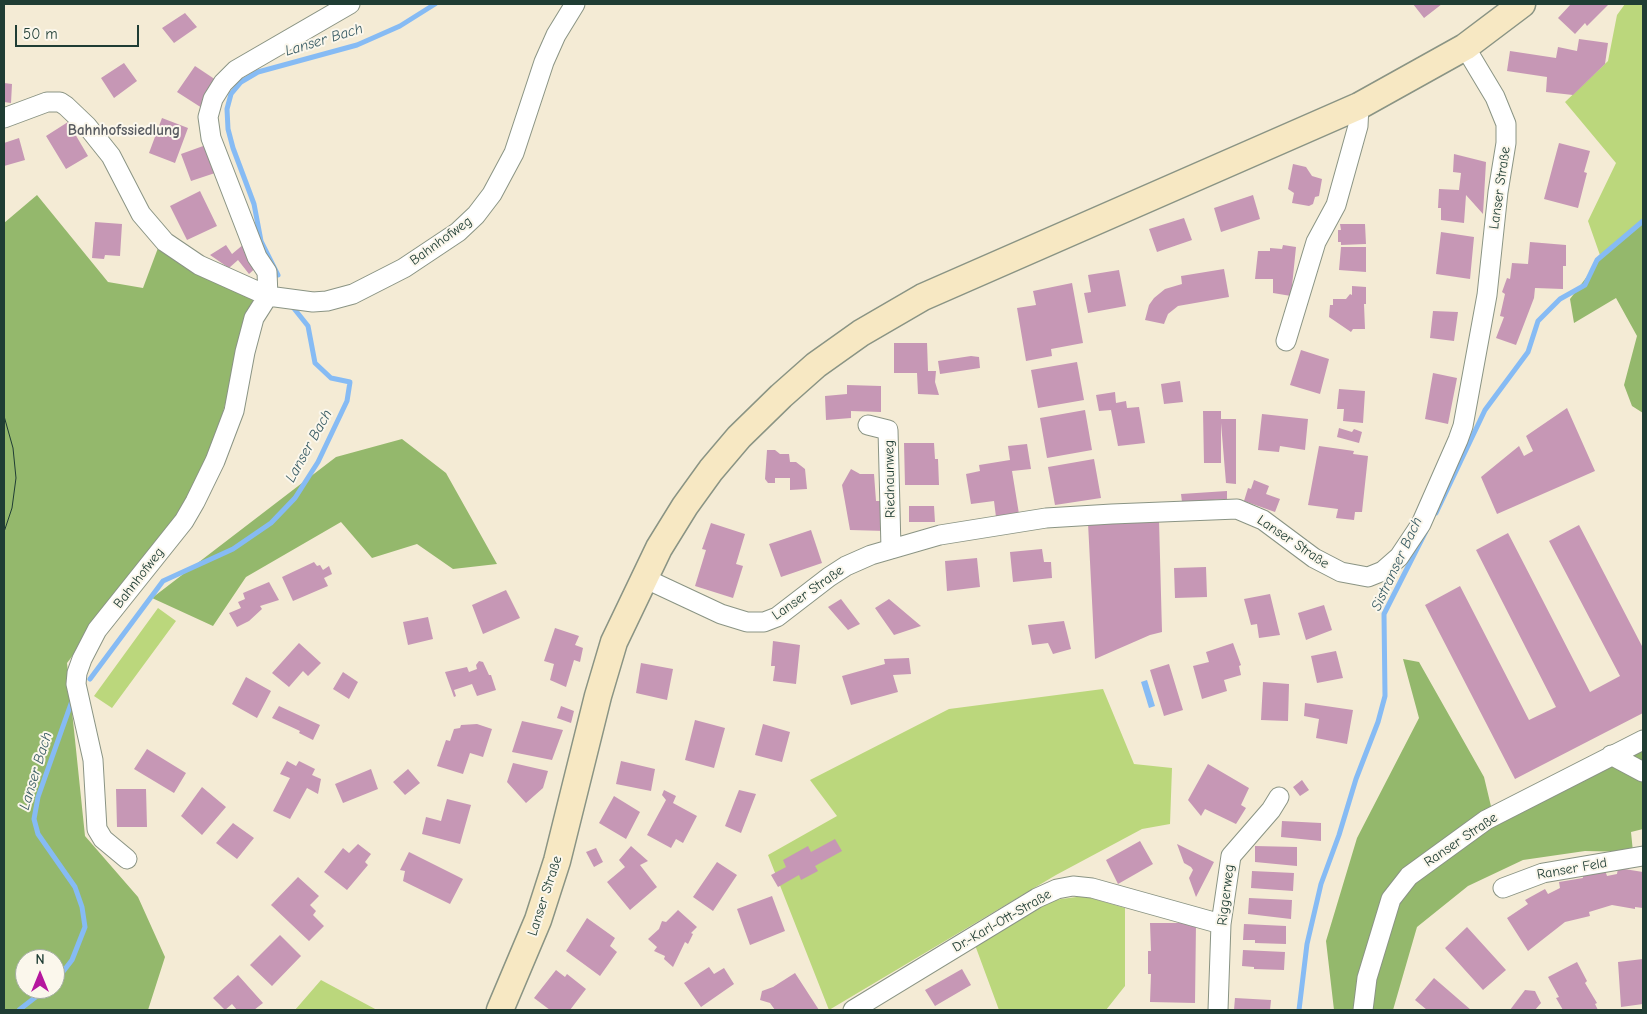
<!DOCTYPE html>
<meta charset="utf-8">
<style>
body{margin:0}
#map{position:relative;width:1647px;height:1014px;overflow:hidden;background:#f4ebd5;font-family:"Comic Neue",sans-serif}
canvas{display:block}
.frame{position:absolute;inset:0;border:5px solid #1f3d34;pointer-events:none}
.north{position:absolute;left:15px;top:949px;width:50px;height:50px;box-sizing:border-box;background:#fbf7ec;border:1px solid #a3ada2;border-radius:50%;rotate:0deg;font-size:14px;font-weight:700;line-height:20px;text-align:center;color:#1f3d34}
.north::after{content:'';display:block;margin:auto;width:18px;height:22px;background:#b5179e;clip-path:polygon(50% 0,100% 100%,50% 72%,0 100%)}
.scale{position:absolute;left:15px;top:25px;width:124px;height:22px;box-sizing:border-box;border:2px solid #1f3d34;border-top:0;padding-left:6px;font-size:15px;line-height:18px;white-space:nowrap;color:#1f3d34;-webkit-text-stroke:4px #fbf7ec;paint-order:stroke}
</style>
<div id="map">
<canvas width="1647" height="1014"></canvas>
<div class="frame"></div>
<div class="north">N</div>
<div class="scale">50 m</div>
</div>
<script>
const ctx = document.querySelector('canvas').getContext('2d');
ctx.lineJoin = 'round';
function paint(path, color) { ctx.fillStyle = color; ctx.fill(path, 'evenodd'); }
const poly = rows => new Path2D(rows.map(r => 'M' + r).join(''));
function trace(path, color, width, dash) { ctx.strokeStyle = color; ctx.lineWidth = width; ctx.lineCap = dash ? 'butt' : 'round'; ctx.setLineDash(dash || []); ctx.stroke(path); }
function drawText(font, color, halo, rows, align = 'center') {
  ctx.font = font + ' "Comic Neue",sans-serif'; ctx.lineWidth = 4; ctx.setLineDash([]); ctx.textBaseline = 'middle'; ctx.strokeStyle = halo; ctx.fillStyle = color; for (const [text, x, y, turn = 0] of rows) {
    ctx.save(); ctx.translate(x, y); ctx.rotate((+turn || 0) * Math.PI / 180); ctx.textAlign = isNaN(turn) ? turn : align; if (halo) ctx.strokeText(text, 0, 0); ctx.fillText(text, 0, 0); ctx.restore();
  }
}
paint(poly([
 [1625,4,1643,4,1643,223,1601,258,1588,221,1616,163,1565,102,1608,61,1617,15],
 [158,608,176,621,112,708,94,696],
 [1103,689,1134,764,1172,768,1170,824,1142,829,1056,875,829,1010,768,855,837,816,810,780,949,709],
 [1084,896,1125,908,1125,986,1106,1010,999,1010,975,945,1054,900],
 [321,980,377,1010,295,1010]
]), '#bbd77c');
paint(poly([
 [37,195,108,282,143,288,158,248,261,288,247,322,212,453,176,520,67,663,85,836,138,897,165,957,148,1010,4,1010,4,223],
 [25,959,55,959,55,989,25,989],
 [1643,223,1643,413,1632,406,1624,385,1637,336,1616,298,1574,323,1570,299,1601,258],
 [402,439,446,473,497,564,453,569,417,544,372,558,341,522,246,577,213,626,152,598,336,457],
 [1403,659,1419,662,1484,777,1495,823,1643,749,1643,829,1631,832,1633,852,1585,851,1523,860,1468,886,1417,927,1393,1010,1334,1010,1326,941,1357,838,1419,718]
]), '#94b86c');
paint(poly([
 [1147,680,1155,706,1149,708,1141,682]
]), '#86bbf4');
trace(poly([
 [278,275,261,241,254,204,233,148,228,129,227,109,231,94,241,82,258,72,357,45,400,26,435,4],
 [1436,513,1485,410,1528,352,1538,321,1560,299,1585,285,1597,260,1643,221],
 [90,679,163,581,233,549,271,523,295,498,318,462,347,401,350,382,331,378,315,363,308,326,292,306],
 [55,982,72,960,85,927,82,907,75,887,38,834,34,819,38,797,73,698],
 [19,1010,46,989],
 [1299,1010,1307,944,1321,884,1339,835,1356,779,1378,722,1385,696,1384,614,1426,531]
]), '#86bbf4', 5);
paint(poly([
 [1413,4,1442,4,1424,18],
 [1571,4,1609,4,1587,26,1585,23,1575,34,1558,18],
 [185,13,197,27,174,43,162,28],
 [1579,39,1608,43,1605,64,1573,95,1546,92,1547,77,1507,71,1510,51,1556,58,1558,47,1577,51],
 [124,63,137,81,114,98,101,78],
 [195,66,219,82,202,108,177,92],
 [4,83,12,84,11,103,4,102],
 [162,118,188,128,175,163,149,153],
 [68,122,88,156,66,169,46,136],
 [19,138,25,160,4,166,4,143],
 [1559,143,1590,151,1584,172,1587,173,1578,208,1544,199],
 [206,145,215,173,191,181,181,154],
 [1454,154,1486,162,1483,214,1466,195,1464,223,1441,220,1441,208,1438,208,1439,189,1459,190,1461,173,1453,172],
 [1293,164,1306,167,1312,176,1322,179,1319,196,1315,197,1313,204,1309,206,1292,203,1294,193,1288,189],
 [200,191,217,226,187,240,170,206],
 [1253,195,1260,219,1221,232,1214,208],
 [1184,218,1192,240,1157,252,1149,229],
 [95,222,122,224,120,256,105,255,104,259,92,258],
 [1340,224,1365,224,1366,244,1341,245,1341,242,1338,242,1338,230,1341,230],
 [1441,232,1474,237,1470,279,1436,274],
 [1530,242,1566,245,1566,266,1563,266,1563,289,1535,288,1534,298,1516,345,1496,338,1504,317,1500,316,1505,294,1502,292,1507,278,1510,279,1512,263,1528,264],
 [244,244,260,264,249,274,238,260,229,268,210,255,226,245,232,254],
 [1283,245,1296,247,1291,296,1273,293,1273,279,1255,279,1258,251,1270,251,1270,248,1282,249],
 [1341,247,1366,247,1366,272,1339,270],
 [1224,269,1229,297,1178,306,1168,314,1164,324,1145,320,1149,305,1154,298,1165,289,1182,284,1181,276],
 [1119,270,1126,306,1088,313,1084,293,1091,292,1088,275],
 [1072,283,1083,343,1051,349,1052,356,1026,361,1017,308,1036,305,1033,291],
 [1352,286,1366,287,1366,304,1364,304,1365,329,1353,329,1351,332,1329,317,1330,305,1333,305,1333,299,1346,299,1350,294,1352,295],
 [1433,311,1458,312,1454,341,1430,338],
 [894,343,927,343,928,371,936,371,935,382,939,395,918,394,917,373,894,373],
 [1301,350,1329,359,1320,394,1290,385],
 [971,356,979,357,980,368,940,374,938,361],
 [1077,362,1084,400,1038,408,1031,370],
 [1433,373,1457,378,1448,424,1425,419],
 [1180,381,1183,402,1164,404,1161,384],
 [847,385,881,386,881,412,851,411,851,418,826,420,825,396,847,394],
 [1339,389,1365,391,1363,423,1343,421,1344,409,1337,409],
 [1115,392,1116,403,1126,401,1127,408,1139,407,1145,443,1118,446,1111,410,1099,411,1096,395],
 [1567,408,1595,471,1497,514,1481,477,1519,446,1524,456,1533,451,1526,436],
 [1085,410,1092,450,1047,458,1040,418],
 [1203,411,1221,411,1221,419,1236,419,1236,484,1226,483,1221,423,1221,463,1204,463],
 [1262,414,1308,419,1305,450,1280,446,1279,452,1258,450],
 [1339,428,1352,432,1354,429,1362,432,1359,443,1337,437],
 [904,443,934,443,935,459,938,459,939,485,905,485],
 [1027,444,1031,469,1012,471,1019,514,996,517,994,501,971,504,966,474,980,471,979,465,1010,460,1008,446],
 [1319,446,1354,451,1353,454,1368,456,1362,512,1355,512,1354,520,1336,518,1338,509,1308,505],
 [767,450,775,450,780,454,789,454,790,462,796,462,805,469,807,489,790,490,790,478,775,478,775,483,768,483,765,479],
 [1094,459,1101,498,1055,505,1048,467],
 [851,469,860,474,874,474,876,501,886,501,886,531,850,530,842,485],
 [1254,480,1269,486,1266,494,1280,499,1275,512,1244,501,1248,488,1251,489],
 [1227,491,1227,499,1182,502,1181,494],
 [909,506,934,506,935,522,909,522],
 [1159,520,1162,632,1150,635,1095,659,1088,523],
 [711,523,745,534,736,564,743,566,733,598,695,586,706,550,702,549],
 [1579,525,1643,648,1643,713,1515,779,1425,605,1460,586,1529,720,1556,707,1476,550,1508,533,1590,692,1620,676,1549,541],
 [811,530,822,563,781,577,769,544],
 [1042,549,1044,562,1051,562,1052,578,1013,582,1010,552],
 [977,558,980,587,947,591,945,561],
 [314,562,317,566,320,565,323,570,329,566,332,574,324,578,328,586,293,601,282,577],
 [1206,567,1207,597,1175,598,1174,568],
 [269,582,279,600,260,606,262,609,249,621,237,627,229,613,241,608,238,602,245,599,243,593],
 [506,590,520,618,483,634,472,605],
 [1270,594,1280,635,1259,638,1257,624,1251,625,1244,599],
 [841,599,860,624,848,630,828,607],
 [889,599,921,626,894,635,875,608],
 [1324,605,1332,630,1306,640,1298,613],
 [428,617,433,639,408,645,403,622],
 [1064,621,1071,649,1053,654,1048,643,1032,645,1028,625],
 [555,628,579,636,575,645,583,648,580,662,574,660,566,687,550,680,554,664,544,661],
 [773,641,800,645,796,684,773,681,775,666,771,666],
 [299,643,321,663,308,676,303,671,289,687,272,673],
 [1233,643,1241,665,1239,666,1241,675,1224,680,1227,691,1202,699,1193,666,1209,662,1206,652],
 [1336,651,1343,678,1317,683,1311,656],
 [909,658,911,674,893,675,898,692,851,705,842,676,885,664,884,659],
 [479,661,483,662,489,675,491,675,496,690,477,696,472,684,454,690,456,696,454,697,445,672,467,667,469,672,477,669,476,665],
 [641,663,673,669,667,700,636,693],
 [1169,664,1183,710,1164,716,1150,670],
 [343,672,358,682,349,699,333,689],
 [246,677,271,691,257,718,232,704],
 [1263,682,1289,684,1288,721,1261,720],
 [1305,703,1353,710,1347,744,1316,738,1319,719,1304,716],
 [279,706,320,725,313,740,299,733,300,731,272,718],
 [561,706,574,711,571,723,557,718],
 [695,720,725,728,714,768,685,760],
 [522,721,563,730,552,760,512,752],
 [477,724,492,729,483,757,470,753,463,774,437,766,446,740,450,741,454,729,460,728,461,725],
 [763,724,790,732,782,762,755,755],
 [147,749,186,773,174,793,134,769],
 [287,761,296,766,299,761,315,769,312,775,321,779,318,794,307,788,290,819,273,811,290,778,280,774],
 [621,761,655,769,651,791,616,784],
 [513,763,548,771,543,788,526,803,507,782],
 [1208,764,1249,788,1241,805,1246,808,1236,824,1205,809,1201,816,1188,800],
 [371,769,378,789,343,803,335,784],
 [408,769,420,783,405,795,393,782],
 [1302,780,1309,790,1300,796,1293,787],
 [202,787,226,807,202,835,181,816],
 [116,789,146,789,147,827,117,827],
 [664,790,676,796,673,803,697,816,683,843,676,839,671,848,647,835,666,800,662,795],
 [739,790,756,794,741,833,725,826],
 [614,796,640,812,626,839,599,823],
 [447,799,471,805,460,844,422,834,426,817,441,821],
 [1282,821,1321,823,1321,841,1281,837],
 [233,823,254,838,237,859,216,843],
 [835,839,842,851,815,866,818,871,801,880,799,875,778,887,771,875,786,867,783,860,808,846,811,852],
 [1140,841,1153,864,1118,884,1106,860],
 [358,844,371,854,365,862,368,865,347,890,324,872,343,848,349,853],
 [1177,844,1214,862,1196,897,1189,878,1193,870,1191,867,1184,863],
 [631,846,648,861,640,865,657,887,630,910,607,882,625,867,619,860],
 [1255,846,1297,847,1297,866,1255,862],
 [596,848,603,862,594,867,586,852],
 [409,852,463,879,450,904,403,881,405,871,400,870],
 [717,862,737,875,713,911,693,897],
 [1618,868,1643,872,1643,908,1635,907,1635,909,1612,905,1589,912,1590,916,1565,922,1528,951,1507,918,1528,904,1525,900,1545,889,1548,894,1560,888,1559,882,1583,878,1582,873,1605,870,1607,876,1617,874],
 [1252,871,1294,873,1293,891,1251,888],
 [298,877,319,896,310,905,316,911,313,915,324,926,309,941,271,905],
 [772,896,785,931,750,945,737,909],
 [1249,898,1292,900,1291,919,1248,914],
 [678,910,697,927,691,933,693,934,688,944,685,942,673,967,664,959,665,956,654,951,657,947,648,939,659,929,662,921,666,922],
 [587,918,615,938,610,946,617,952,600,976,566,951],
 [1150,923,1196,923,1195,1003,1150,1002,1151,974,1148,974,1148,951,1151,951],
 [1244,924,1286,926,1286,944,1255,943,1255,940,1243,940],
 [1467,927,1506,970,1483,990,1445,948],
 [280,935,301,956,272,986,250,965],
 [1243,950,1285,952,1284,970,1254,969,1254,967,1242,966],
 [1643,959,1643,1004,1621,1007,1618,962],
 [1577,962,1587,981,1585,983,1597,1003,1595,1004,1598,1010,1563,1010,1556,998,1559,997,1548,977],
 [709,967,714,974,724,968,734,984,701,1007,684,983],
 [962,969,971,985,935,1006,925,990],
 [556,970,565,977,567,974,586,989,570,1010,550,1010,534,998],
 [795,973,819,1010,775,1010,770,1003,760,1000,762,991,773,987],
 [238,975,263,1003,254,1010,237,1010,232,1004,225,1010,213,998],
 [1434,978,1471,1010,1427,1010,1415,1000],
 [1525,990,1535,991,1541,1003,1535,1010,1510,1010],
 [1235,998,1271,1000,1270,1010,1234,1010]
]), '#c697b5');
const street = poly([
 [4,118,47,102,60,102,66,106,87,126,111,156,141,214,165,242,199,265,268,296,313,302,327,301,353,294,404,268,458,232,476,215,492,194,514,153,544,62,556,35,575,4],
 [1286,341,1316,242,1336,205,1358,126,1359,106],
 [868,425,888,430,891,549],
 [644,578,721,614,747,622,764,622,777,617,829,577,846,566,871,555,940,535,1046,518,1112,514,1237,509,1263,520,1314,558,1341,572,1368,577,1383,571,1399,557,1421,524,1458,440,1463,426,1487,295,1498,192,1506,143,1506,124,1495,97,1465,47],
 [1611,755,1643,772],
 [127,859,103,839,97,829,93,760,76,684,77,673,82,659,97,630,184,521,195,502,215,461,234,411,245,352,254,318,268,296,267,272,257,257,211,138,208,117,213,99,223,83,236,70,350,4],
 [1503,888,1543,873,1643,856],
 [853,1010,1037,898,1057,889,1073,886,1092,888,1221,924],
 [1218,1010,1221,924,1231,856,1271,810,1279,797],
 [1363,1010,1367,978,1391,899,1409,876,1486,820,1643,740]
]);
const secondary = poly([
 [500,1010,538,920,557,861,598,696,614,642,659,548,685,506,711,470,739,437,781,396,816,365,861,333,923,297,1359,106,1465,47,1522,4]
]);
trace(street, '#8a9484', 21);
trace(secondary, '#8a9484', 29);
trace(street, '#fff', 19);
trace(secondary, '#f7e8c3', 26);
trace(poly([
 [4,416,13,448,16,478,12,508,4,532]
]), '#1f3d34', 1);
drawText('14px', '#1f3d34', '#fbf7ec', [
 ["Lanser Straße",1500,188,-82],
 ["Bahnhofweg",441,241,-36],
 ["Riednaunweg",890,479,-91],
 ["Lanser Straße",1293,542,34],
 ["Bahnhofweg",139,578,-52],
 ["Lanser Straße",808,593,-35],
 ["Ranser Straße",1461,840,-34],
 ["Ranser Feld",1572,869,-10],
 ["Riggerweg",1226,895,-83],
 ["Lanser Straße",545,896,-72],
 ["Dr.-Karl-Ott-Straße",1002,921,-30]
]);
drawText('italic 15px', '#395c64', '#fbf7ec', [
 ["Lanser Bach",324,40,-17],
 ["Lanser Bach",309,446,-61],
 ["Sistranser Bach",1397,564,-65],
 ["Lanser Bach",36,771,-73]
]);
drawText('bold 15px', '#595c61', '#fbf7ec', [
 ["Bahnhofssiedlung",124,131]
]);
</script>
